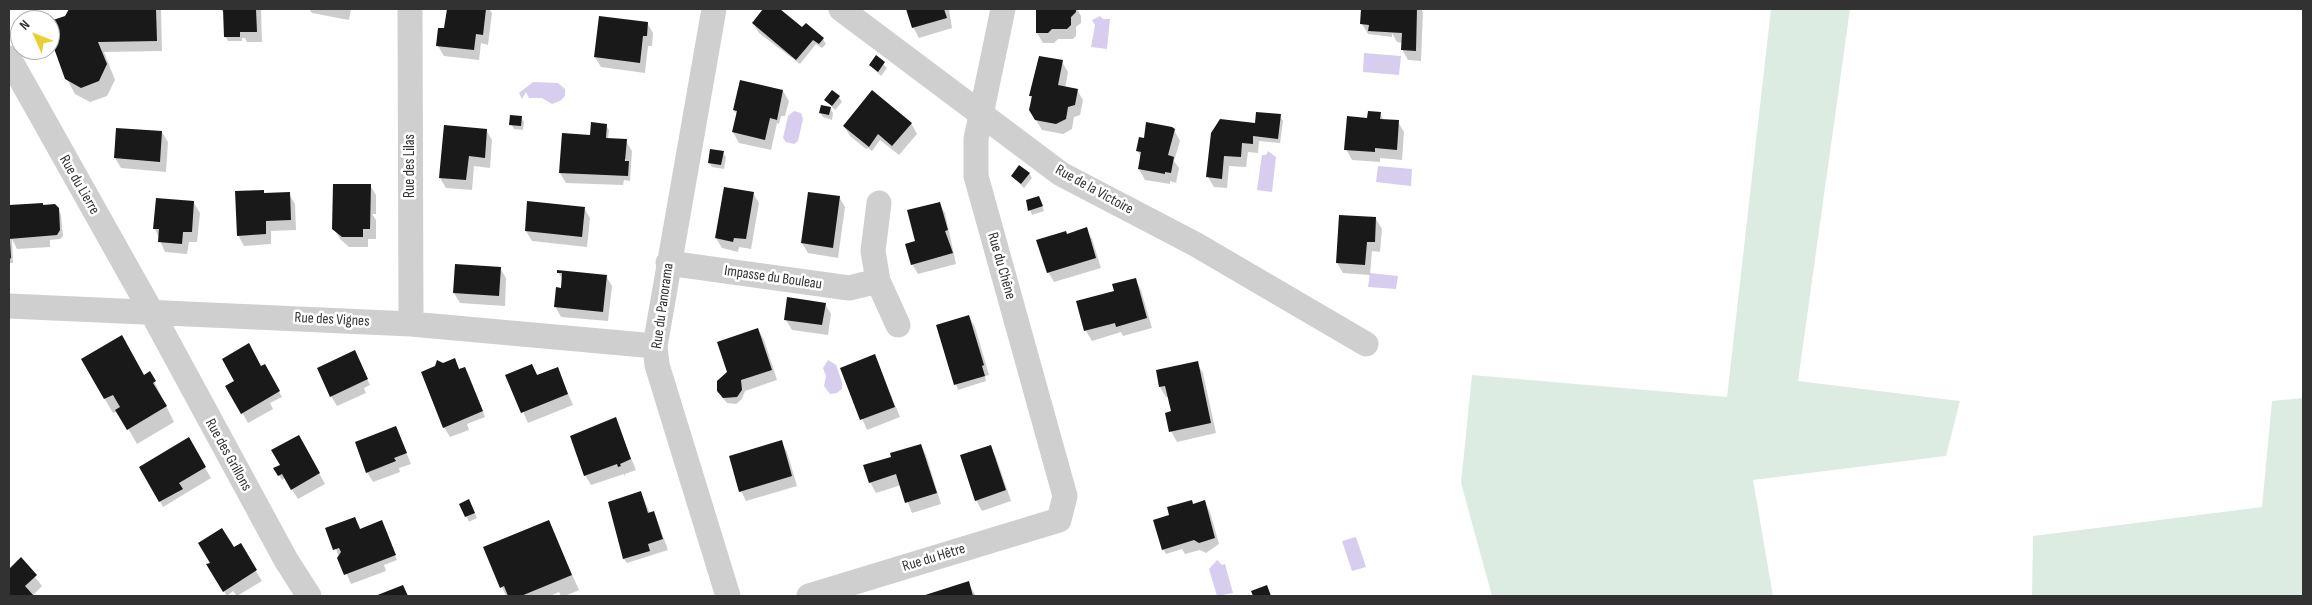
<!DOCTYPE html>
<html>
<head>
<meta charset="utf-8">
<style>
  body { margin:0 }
  #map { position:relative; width:2312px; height:605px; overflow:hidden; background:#fff; font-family:"Sofia Sans Condensed",sans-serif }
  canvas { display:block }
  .frame { position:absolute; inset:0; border:10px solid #323232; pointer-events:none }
  .north { position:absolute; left:10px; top:10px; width:50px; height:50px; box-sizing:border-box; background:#fff; border:1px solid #adadad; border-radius:50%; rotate:314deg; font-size:14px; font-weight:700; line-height:20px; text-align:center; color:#323232 }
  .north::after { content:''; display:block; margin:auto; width:18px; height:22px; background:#ebcf32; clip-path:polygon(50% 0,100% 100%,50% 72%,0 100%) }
</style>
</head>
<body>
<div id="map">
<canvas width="2312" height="605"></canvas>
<div class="frame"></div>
<div class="north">N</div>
</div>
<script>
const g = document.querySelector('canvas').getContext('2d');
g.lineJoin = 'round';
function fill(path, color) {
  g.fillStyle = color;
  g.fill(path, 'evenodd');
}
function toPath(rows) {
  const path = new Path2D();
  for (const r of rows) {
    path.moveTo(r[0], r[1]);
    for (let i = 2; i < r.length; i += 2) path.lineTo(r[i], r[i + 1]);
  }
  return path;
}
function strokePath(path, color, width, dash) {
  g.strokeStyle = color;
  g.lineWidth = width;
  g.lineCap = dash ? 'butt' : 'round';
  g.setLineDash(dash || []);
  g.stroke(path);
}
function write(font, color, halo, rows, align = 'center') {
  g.font = font + ' "Sofia Sans Condensed",sans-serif';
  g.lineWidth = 5;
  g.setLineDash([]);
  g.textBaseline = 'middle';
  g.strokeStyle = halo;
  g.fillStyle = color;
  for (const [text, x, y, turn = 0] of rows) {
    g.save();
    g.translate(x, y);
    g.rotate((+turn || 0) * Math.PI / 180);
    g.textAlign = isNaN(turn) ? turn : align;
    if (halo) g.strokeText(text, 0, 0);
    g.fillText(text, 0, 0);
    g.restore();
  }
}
fill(toPath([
  [1771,9,1850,9,1798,381,1960,401,1946,456,1753,480,1773,596,1492,596,1461,483,1472,375,1727,397],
  [2303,398,2303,596,2032,596,2033,536,2262,507,2272,401]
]), '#ddece3');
fill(toPath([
  [1100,16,1103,19,1110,19,1107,49,1091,47,1095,25,1092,20],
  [1364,53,1401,56,1399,75,1363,72],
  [533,82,558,83,565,89,565,96,560,101,552,104,542,98,529,98,526,92,522,99,519,93],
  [794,111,801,113,803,119,798,141,794,144,786,142,783,138,788,116],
  [1268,151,1276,157,1272,192,1257,190,1262,155,1266,155],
  [1378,166,1412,169,1411,186,1376,182],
  [1370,273,1398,276,1396,289,1368,287],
  [828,360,836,365,842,382,842,389,837,393,830,394,824,386,826,376,823,368],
  [1356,537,1366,567,1352,571,1342,541],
  [1217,560,1222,565,1225,564,1233,593,1217,596,1209,569]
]), '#d7cdee');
fill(toPath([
  [70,9,161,9,162,51,104,52,115,80,107,96,90,102,75,94,67,79,50,34,50,22,66,17],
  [220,9,261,9,262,42,247,42,245,38,242,38,242,41,228,41,225,36,225,14],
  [309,9,351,9,349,20,312,13],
  [448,9,489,9,492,13,488,45,481,43,479,60,444,56,438,46,446,30],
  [765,9,778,9,802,29,823,39,826,44,822,48,816,44,800,64,759,33,753,23],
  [908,9,949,9,952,28,919,38,913,27],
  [1038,9,1077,9,1081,16,1081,23,1076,27,1076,36,1073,39,1058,39,1054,43,1043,43,1037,33],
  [1363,9,1421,9,1423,12,1421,61,1408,60,1402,49,1403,43,1397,42,1392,33,1392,37,1368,34,1362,24],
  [647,23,653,33,652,46,648,46,645,73,601,67,595,57],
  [876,57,887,68,881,76,870,65],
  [1062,62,1068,72,1065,88,1077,90,1083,100,1080,115,1074,117,1072,129,1063,134,1042,130,1030,110,1032,100,1030,96],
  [783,91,789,101,785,116,781,116,779,124,777,123,771,150,739,143,733,132,737,115,734,110],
  [839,97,842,102,835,110,826,100],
  [830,108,833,113,832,120,823,117,820,112],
  [1380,113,1384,121,1398,122,1404,132,1402,160,1380,158,1380,162,1352,160,1346,149,1368,119],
  [1280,116,1283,121,1280,143,1259,141,1258,153,1248,152,1246,167,1229,166,1227,188,1214,187,1208,177,1221,121,1254,124],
  [521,117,524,122,523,130,514,129,511,124],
  [911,123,917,134,899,155,880,140,872,151,868,148,866,149,850,136,844,126],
  [606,125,609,130,608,139,626,141,632,151,630,181,624,180,623,185,566,183,560,173],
  [613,158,626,159,626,162],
  [486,130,492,140,490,168,474,166,472,190,446,188,440,178],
  [1174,130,1180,141,1174,161,1179,168,1176,183,1170,181,1170,184,1145,180,1139,169,1141,157,1137,150,1145,139],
  [162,132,168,142,166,172,121,168,115,158],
  [723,153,726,157,724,169,712,167,709,163],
  [1029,173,1032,178,1024,188,1012,176],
  [370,185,376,195,376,214,372,214,376,220,376,239,368,239,368,247,349,247,340,239,334,228],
  [753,193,759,203,751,249,739,247,738,252,722,248,716,238],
  [289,194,295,204,296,230,271,231,271,244,244,246,238,235],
  [839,197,845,207,838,258,808,253,802,243],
  [529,202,584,208,590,218,587,247,532,241,526,231],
  [1041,202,1044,211,1032,215,1030,210],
  [194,203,200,213,197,242,189,242,187,254,165,252,155,229],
  [939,203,945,213,956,264,918,274,912,264,916,242],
  [42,204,58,209,61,215,63,236,60,239,50,240,50,247,17,249,12,239,13,263,9,263,9,206],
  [1340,216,1376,219,1382,229,1380,252,1372,251,1370,275,1343,273,1337,263],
  [1086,229,1092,239,1101,268,1054,282,1048,272],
  [500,268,506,278,505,306,460,303,454,293],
  [558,272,606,276,612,286,608,321,561,317,555,306,562,289,563,280],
  [1135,279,1141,290,1152,328,1123,336,1121,332,1092,341,1086,331,1116,292],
  [825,304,831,314,828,335,792,330,786,320],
  [969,316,975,327,989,375,985,376,986,381,958,390,953,376],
  [758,329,764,340,777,380,745,391,742,399,736,404,727,403,721,396,728,373],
  [355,352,370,385,364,388,366,393,337,406,331,396],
  [875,356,900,417,867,430,841,369],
  [82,360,144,377,150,373,174,422,137,444,118,411,113,413],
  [454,360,460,370,465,368,468,373,485,417,467,424,469,430,450,437,444,427,442,364],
  [1197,363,1203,373,1216,433,1177,442,1171,431,1172,412,1169,397,1166,397,1160,387],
  [532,365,538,376,557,368,573,405,528,423,507,375],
  [264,366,282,397,270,403,273,409,248,423,227,386],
  [615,419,636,470,625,474,625,477,624,474,591,485,585,475,589,436,587,429],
  [396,428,411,464,399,468,400,472,373,482,367,472],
  [299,436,325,484,298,499,285,478,282,480,275,469,281,466],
  [188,439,211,478,163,507,141,467],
  [781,442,787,452,797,486,746,501,741,491],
  [921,445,926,455,941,504,912,513,901,485,876,493,870,482,892,457],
  [990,446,996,457,1011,501,982,511,976,500],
  [641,493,650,513,653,512,656,517,668,550,627,563,624,559],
  [1205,502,1210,512,1219,544,1206,553,1200,550,1185,554,1182,549,1166,554,1163,549,1193,505],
  [461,504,472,506,477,518,469,522],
  [355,518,361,530,382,522,397,560,384,565,386,571,351,584,327,529],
  [548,521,579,590,565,596,561,596,559,592,550,596,506,596,484,548],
  [240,545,262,581,237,596,233,591,227,596,214,575,234,549],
  [21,559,42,586,32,596,9,596,9,571],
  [968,583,976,596,926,596]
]), '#0003');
fill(toPath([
  [69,9,156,9,157,41,98,42,107,64,99,81,81,88,65,79,50,37,50,21,65,16],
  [223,9,256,9,257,32,240,32,240,37,224,37],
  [447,9,486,9,483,35,476,34,474,50,436,46,438,28,444,28],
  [763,9,780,9,802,27,806,23,824,38,819,44,813,40,796,60,752,23],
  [906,9,944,9,947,18,912,28],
  [1036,9,1076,9,1076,12,1071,17,1071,25,1067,29,1052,29,1048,33,1036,33],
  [1361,9,1417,9,1416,51,1401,50,1402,33,1368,31,1369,25,1360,24],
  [599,16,648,22,647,36,643,36,640,63,594,57],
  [876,55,885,62,878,72,869,65],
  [1039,56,1063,60,1058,85,1078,89,1075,105,1068,107,1066,119,1056,124,1035,120,1029,110,1032,96,1029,96],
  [740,80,783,90,777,120,770,118,765,140,732,132,737,111,733,110],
  [832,90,840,96,832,106,824,100],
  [872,90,912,123,892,146,878,134,869,147,843,126],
  [821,105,831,107,829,115,819,113],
  [1368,111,1381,112,1380,119,1399,120,1397,150,1375,148,1375,152,1344,150,1347,116,1367,118],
  [1256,112,1281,114,1278,139,1253,136,1253,144,1242,143,1241,157,1224,156,1222,179,1206,177,1211,133,1220,119,1255,123],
  [510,115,522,116,521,126,509,125],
  [591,122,607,124,606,138,627,139,625,161,629,161,628,176,559,173,562,133,590,135],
  [1146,122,1172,127,1175,129,1168,155,1174,157,1171,173,1165,172,1165,174,1138,169,1141,152,1136,151,1139,137,1144,138],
  [444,125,487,129,485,158,469,156,466,180,439,178],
  [116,128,162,131,160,162,114,158],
  [710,149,724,151,721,165,708,163],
  [1019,165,1030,173,1021,184,1011,176],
  [333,184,371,184,370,229,363,229,363,237,342,237,332,229],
  [724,187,754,192,746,239,734,238,733,242,715,238],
  [264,190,264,193,290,192,291,220,266,221,266,234,237,236,235,191],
  [808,192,840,196,833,248,801,243],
  [1039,196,1043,206,1028,211,1026,200],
  [156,198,194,201,192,232,183,232,182,244,158,242,159,229,153,229],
  [527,201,585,207,582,237,525,231],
  [940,202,948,230,945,231,953,253,911,265,905,244,915,241,907,210],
  [43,203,43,205,55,204,59,208,60,230,57,235,9,239,9,205],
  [1339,215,1376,217,1375,242,1367,242,1365,265,1336,263],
  [1087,227,1096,258,1047,273,1036,240,1066,231,1067,234],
  [9,241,10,241,11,258,9,259],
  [455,264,501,267,499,296,453,293],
  [557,270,607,275,603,312,554,307,556,287,561,288,562,273,557,273],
  [1136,278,1147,318,1116,327,1115,323,1084,331,1076,301,1114,291,1112,284],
  [787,297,826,303,822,325,784,320],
  [969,315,984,365,982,366,985,376,954,385,936,325],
  [758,328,772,370,741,380,742,390,737,397,723,398,717,391,717,381,727,372,717,342],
  [122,335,144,375,150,371,156,381,153,383,167,406,127,430,115,410,120,407,113,395,104,399,81,359],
  [249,343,261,366,265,364,280,391,241,414,225,386,234,381,222,359],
  [355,350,368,379,330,397,317,368],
  [875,354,895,407,860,420,840,368],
  [455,358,459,369,465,367,483,411,443,428,421,372,435,366,437,360,443,363],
  [1198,361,1211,423,1169,432,1165,413,1171,411,1165,386,1159,387,1156,370],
  [532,364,537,375,558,367,568,394,521,413,505,375],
  [616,417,631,459,620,464,621,466,618,467,617,464,584,476,570,436],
  [396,426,407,453,394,458,396,461,366,473,355,442],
  [299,435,320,473,291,490,282,474,278,476,273,468,280,465,271,450],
  [189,437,206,467,179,483,183,489,159,502,139,467],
  [782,440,792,476,739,492,729,456],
  [921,444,937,493,905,503,896,474,869,483,863,465,891,457,890,453],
  [991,445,1006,490,975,501,960,455],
  [641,491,648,513,654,511,663,539,648,544,650,551,623,559,608,502],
  [469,499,475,513,465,517,459,504],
  [1192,500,1193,504,1205,500,1215,538,1199,543,1194,540,1162,550,1153,520,1169,515,1167,507],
  [355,517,360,529,382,520,396,555,344,575,337,558,341,552,339,548,333,550,325,528],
  [549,520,572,575,521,596,508,596,504,586,500,588,483,547],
  [222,528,234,547,241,543,257,570,223,592,206,564,210,563,198,543],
  [21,557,37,575,25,586,34,596,9,596,9,569],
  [969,581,973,596,922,596],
  [403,585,408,596,375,596],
  [1267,585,1271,596,1253,596,1251,591]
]), '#191919');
strokePath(toPath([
  [410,9,411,324],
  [714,9,655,346,657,365,728,596],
  [841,9,1061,174,1195,244,1366,344],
  [9,58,151,311,286,560,309,596],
  [879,203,873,251,878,281,898,325],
  [668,263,849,288,878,281],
  [9,306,411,324,655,346],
  [809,596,1059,520,1065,496,976,176,976,139,1003,9]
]), '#cfcfcf', 25);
write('15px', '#323232', '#fff', [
  ["Rue des Lilas",410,166,-90],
  ["Rue du Lierre",79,185,60],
  ["Rue de la Victoire",1094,190,29],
  ["Rue du Chêne",1001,266,74],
  ["Impasse du Bouleau",773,278,8],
  ["Rue du Panorama",663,306,-82],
  ["Rue des Vignes",332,320,3],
  ["Rue des Grillons",228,455,61],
  ["Rue du Hêtre",934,558,-17]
]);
</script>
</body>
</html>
